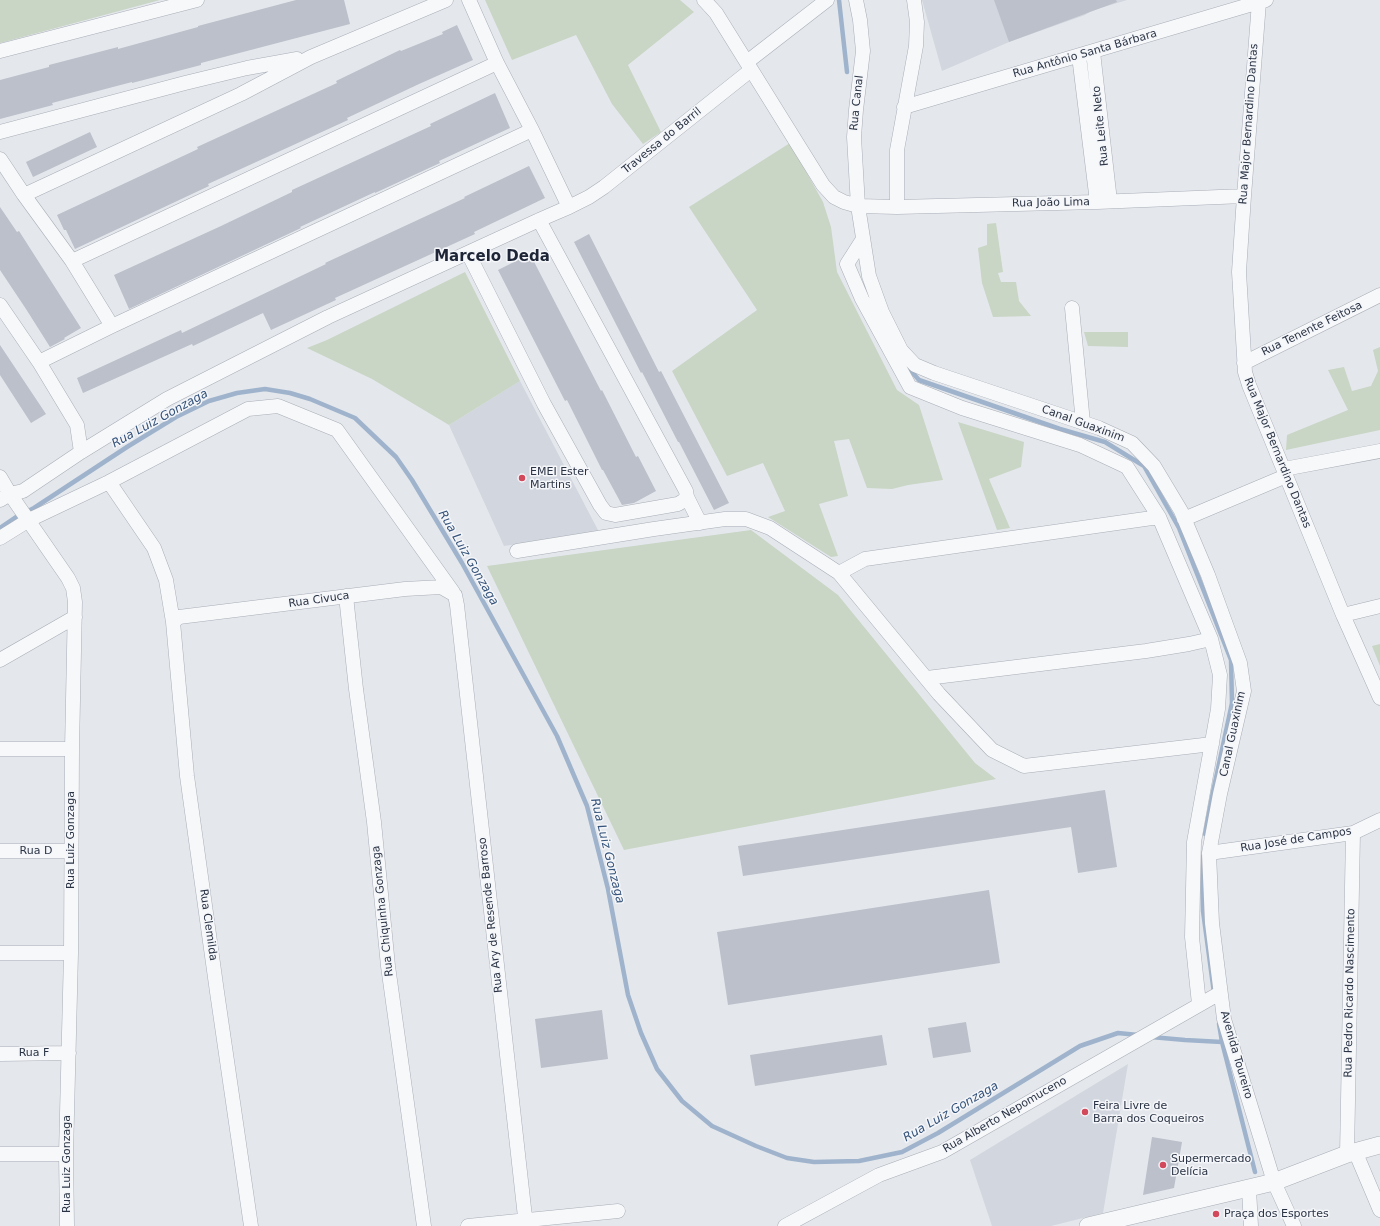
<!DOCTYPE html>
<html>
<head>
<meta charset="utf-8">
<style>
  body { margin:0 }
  canvas { display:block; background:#e4e7ec }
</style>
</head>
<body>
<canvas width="1380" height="1226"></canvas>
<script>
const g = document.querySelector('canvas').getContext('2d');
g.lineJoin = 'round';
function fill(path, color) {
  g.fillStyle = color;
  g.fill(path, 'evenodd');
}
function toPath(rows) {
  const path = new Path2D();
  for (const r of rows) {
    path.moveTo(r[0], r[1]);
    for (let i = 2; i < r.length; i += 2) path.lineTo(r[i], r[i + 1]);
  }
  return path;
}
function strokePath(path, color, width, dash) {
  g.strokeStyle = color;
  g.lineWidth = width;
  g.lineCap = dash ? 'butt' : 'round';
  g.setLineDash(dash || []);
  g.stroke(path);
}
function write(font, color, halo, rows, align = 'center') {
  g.font = font + ' "DejaVu Sans",sans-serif';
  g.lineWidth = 3;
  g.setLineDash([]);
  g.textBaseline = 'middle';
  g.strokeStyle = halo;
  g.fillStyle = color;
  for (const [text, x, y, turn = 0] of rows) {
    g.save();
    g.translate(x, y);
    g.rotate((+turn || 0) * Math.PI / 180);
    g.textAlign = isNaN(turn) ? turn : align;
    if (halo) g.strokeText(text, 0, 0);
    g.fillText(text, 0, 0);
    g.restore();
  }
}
fill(toPath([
  [922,0,1127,0,1091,11,1085,15,1009,42,942,71],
  [520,381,599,532,504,546,449,425],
  [1128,1064,1103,1213,1051,1226,992,1226,970,1160]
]), '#d2d6de');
fill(toPath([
  [0,0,160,0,0,43],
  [485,0,680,0,694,12,628,65,661,132,643,144,612,104,576,35,512,60],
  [790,143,823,202,831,227,837,272,897,390,919,405,943,480,908,485,892,489,867,488,849,439,834,441,848,496,819,504,838,556,831,557,768,517,785,511,763,463,727,476,672,371,757,310,689,207],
  [996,223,1003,272,998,273,1001,282,1016,282,1019,301,1031,316,993,317,982,283,978,248,987,245,987,224],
  [465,272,520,381,449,425,372,379,307,348,327,340],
  [1084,332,1128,332,1128,347,1088,346],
  [1380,347,1380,430,1286,450,1287,435,1348,410,1328,370,1344,367,1352,391,1371,386,1378,371,1373,350],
  [958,422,1024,442,1021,467,989,479,1010,528,997,530],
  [751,530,838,595,975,763,996,779,624,850,487,566],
  [1380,644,1380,666,1372,646]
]), '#c9d6c5');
strokePath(toPath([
  [839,0,847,72],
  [904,363,919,380,1060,429,1105,442,1144,466,1179,528,1231,660,1232,703,1213,792,1205,834],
  [0,528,16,517,34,508,127,447,176,417,209,401,237,393,265,389,290,393,310,399,355,418,396,457,412,480,462,563,557,736,587,806,608,889,628,995,641,1033,657,1069,682,1101,712,1126,756,1146,787,1158,814,1162,859,1161,902,1152,938,1133,1080,1046,1118,1033,1138,1035],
  [1202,857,1203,911,1214,993],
  [1219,1024,1222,1042,1255,1172],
  [1151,1037,1185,1040,1222,1042]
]), '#9fb4cc', 4.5);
fill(toPath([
  [296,0,344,0,350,24,201,63,201,65,132,83,132,82,52,103,53,105,0,119,0,80,49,67,49,65,118,47,118,49,198,27,198,26],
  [994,0,1116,0,1117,2,1009,42],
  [457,25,473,60,419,84,347,118,348,120,208,184,209,186,75,249,66,230,64,230,57,215,198,149,197,147,337,83,336,81,400,50,401,51,443,34,442,32],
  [495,93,510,128,439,161,440,163,375,193,375,192,300,227,301,228,129,309,114,275,221,226,292,192,292,190,431,126,430,124],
  [90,132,97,147,33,177,26,162],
  [529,166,545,198,474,232,475,234,335,298,336,300,271,330,263,313,193,346,192,344,83,393,77,378,181,330,182,333,326,264,325,263,465,198,464,197],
  [0,207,17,232,19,231,81,328,64,338,65,339,50,347,26,309,0,270],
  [589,234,659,372,661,371,729,503,714,510,679,442,678,442,642,372,641,373,574,242],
  [530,254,601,391,602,390,636,457,638,456,656,491,634,503,622,505,603,470,602,470,567,400,565,401,498,270],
  [0,345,46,414,31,423,0,375],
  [1105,790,1117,867,1078,873,1071,827,743,876,738,846],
  [989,890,1000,963,728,1005,717,932],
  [602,1010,608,1059,541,1068,535,1019],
  [966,1022,971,1052,933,1058,928,1028],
  [882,1035,887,1065,755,1086,750,1055],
  [1152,1137,1182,1142,1174,1188,1143,1195]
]), '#bbc0ca');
const minor = toPath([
  [469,0,497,63,532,130,569,207],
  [704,0,716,13,823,185,834,197,844,202,858,206,897,207,1097,202,1244,196],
  [856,0,860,20,863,51,856,110,854,137,858,206,869,276,882,312,901,350,915,365,934,373,1099,428,1132,443,1154,466,1181,511,1208,575,1240,663,1244,691,1220,794,1209,853,1212,923,1224,1019,1274,1182,1294,1226],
  [1259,2,1244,196,1239,272,1245,372,1249,385,1343,615,1380,698],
  [0,51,197,0],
  [1093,52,1110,201],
  [1079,56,1097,202],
  [747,62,827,0],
  [904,107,1266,0],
  [0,132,185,83,247,68,297,59],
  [0,159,24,195,72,261,112,326],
  [24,195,241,94,311,57,446,0],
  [897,207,897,150,916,46,917,22,914,0],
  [863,239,847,264,862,299,910,387,962,408,1080,445,1127,467,1159,517,1211,639,1220,675,1218,709,1194,842,1192,937,1199,1004],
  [468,253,544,404,600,505,606,513,615,515,678,504,683,501,687,497,686,491,539,220],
  [72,261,497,63],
  [0,305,39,362,77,425,81,452],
  [1072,308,1083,423],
  [39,362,112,326,532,130],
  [1244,363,1380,295],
  [1284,469,1380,451],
  [0,477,10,494,68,578,73,588,75,602,72,749,71,953,66,1154,67,1226],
  [109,482,154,548,166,580,173,622,187,776,217,992,251,1226],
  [687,497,700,523],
  [0,500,10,494,23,491,81,452,167,399,328,317,539,220,569,207,589,197,604,187,751,70],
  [1184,519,1286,476],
  [0,538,29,520,109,482,248,409,278,406,337,430,453,592],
  [517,551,654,529,725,519,746,519,770,528,839,573,939,694,992,750,1024,766,1212,744],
  [839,573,865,559,1159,517],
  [346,596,356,689,374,822,388,966,424,1226],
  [1343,615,1380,606],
  [173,622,179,617,405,589,441,587,455,595,457,605,526,1226],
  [0,660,75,617],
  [927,678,1146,651,1189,644,1211,639],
  [0,749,72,749],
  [0,851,71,851],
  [1209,853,1353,833,1380,820],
  [0,953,71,953],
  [0,1054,69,1053],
  [1355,1151,1380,1210],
  [0,1154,66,1154],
  [1347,1154,1353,833],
  [1249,1189,1251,1226],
  [468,1226,618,1211],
  [785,1226,879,1175,942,1152,1220,993]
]);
const tertiary = toPath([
  [1088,1226,1274,1182,1347,1154,1380,1145]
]);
strokePath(minor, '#a9aeb7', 15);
strokePath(tertiary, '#a9aeb7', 18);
strokePath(minor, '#f7f8fa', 14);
strokePath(tertiary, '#f7f8fa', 17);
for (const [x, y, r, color] of [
  [522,478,4,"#d1495b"],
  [1085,1112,4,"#d1495b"],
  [1163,1165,4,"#d1495b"],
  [1216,1214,4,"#d1495b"]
]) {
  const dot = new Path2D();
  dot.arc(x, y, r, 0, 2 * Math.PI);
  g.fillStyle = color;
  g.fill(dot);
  strokePath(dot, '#f4f6f9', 1.5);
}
write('11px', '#2b3445', '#f4f6f9', [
  ["Rua Antônio Santa Bárbara",1085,54,-16],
  ["Rua Canal",857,103,-84],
  ["Rua Major Bernardino Dantas",1249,124,-86],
  ["Rua Leite Neto",1101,126,-96],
  ["Travessa do Barril",662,141,-39],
  ["Rua João Lima",1051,203,-1],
  ["Rua Tenente Feitosa",1312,329,-26],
  ["Canal Guaxinim",1083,424,20],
  ["Rua Major Bernardino Dantas",1277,453,68],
  ["Rua Civuca",319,600,-8],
  ["Canal Guaxinim",1233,734,-78],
  ["Rua Luiz Gonzaga",71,840,-90],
  ["Rua José de Campos",1296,840,-9],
  ["Rua D",36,851],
  ["Rua Chiquinha Gonzaga",383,911,-96],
  ["Rua Ary de Resende Barroso",491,915,-96],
  ["Rua Clemilda",208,925,82],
  ["Rua Pedro Ricardo Nascimento",1350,993,-89],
  ["Rua F",34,1053],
  ["Avenida Toureiro",1236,1055,74],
  ["Rua Alberto Nepomuceno",1005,1115,-30],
  ["Rua Luiz Gonzaga",67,1164,-90]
]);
write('11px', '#2b3445', '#f4f6f9', [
  ["EMEI Ester",530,472],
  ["Martins",530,485],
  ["Feira Livre de",1093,1106],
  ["Barra dos Coqueiros",1093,1119],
  ["Supermercado",1171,1159],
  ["Delícia",1171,1172],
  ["Praça dos Esportes",1224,1214]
], 'left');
write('italic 12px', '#34527a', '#f4f6f9', [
  ["Rua Luiz Gonzaga",160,419,-29],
  ["Rua Luiz Gonzaga",468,558,60],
  ["Rua Luiz Gonzaga",607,851,76],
  ["Rua Luiz Gonzaga",951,1112,-30]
]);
write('bold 15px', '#1d2536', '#f4f6f9', [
  ["Marcelo Deda",492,257]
]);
</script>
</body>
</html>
